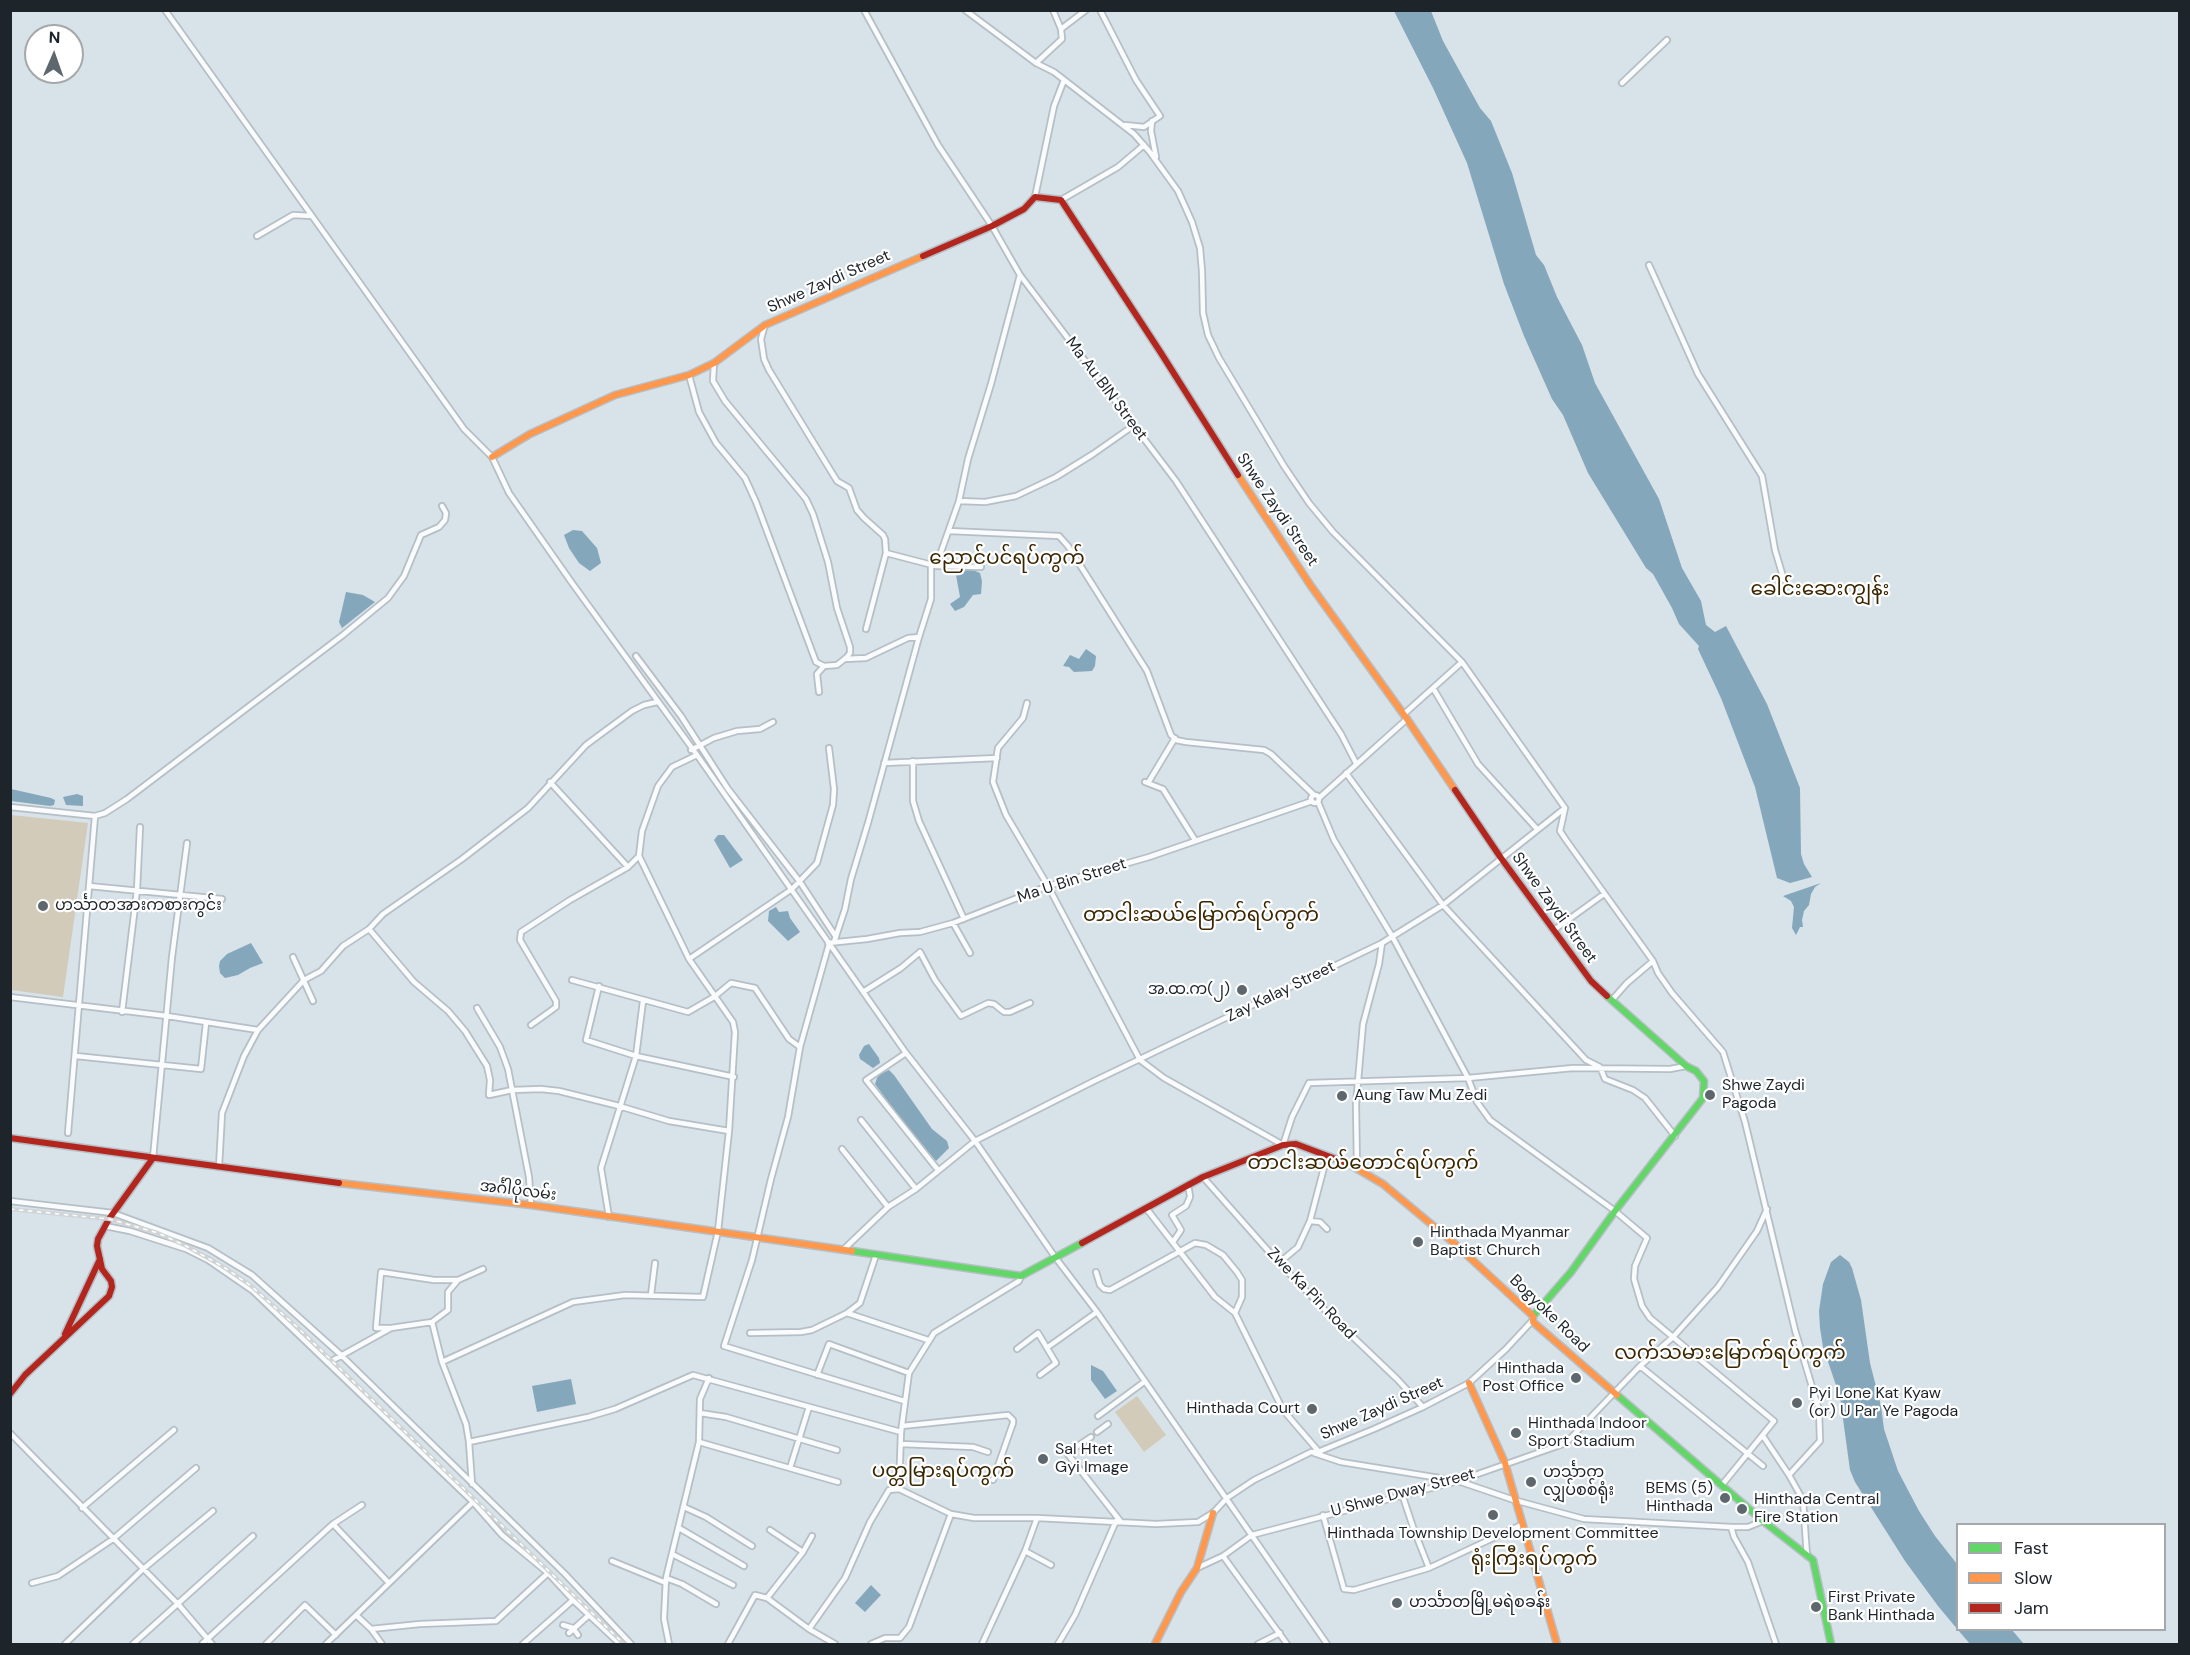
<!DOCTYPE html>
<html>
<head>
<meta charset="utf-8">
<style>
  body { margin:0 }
  #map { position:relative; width:2190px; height:1655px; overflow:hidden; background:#d7e2e9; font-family:"DM Sans",sans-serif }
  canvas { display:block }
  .frame { position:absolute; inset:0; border:12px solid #1d252a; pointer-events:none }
  .legend { position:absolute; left:1956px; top:1523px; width:210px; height:108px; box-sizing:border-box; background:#fff; border:2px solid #a5a8aa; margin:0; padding:8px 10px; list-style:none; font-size:18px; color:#1d252a }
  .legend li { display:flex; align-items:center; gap:12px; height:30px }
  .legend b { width:30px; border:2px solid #a5a8aa }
  .north { position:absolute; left:24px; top:24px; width:60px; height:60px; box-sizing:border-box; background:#fff; border:2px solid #a5a8aa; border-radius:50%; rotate:2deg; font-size:16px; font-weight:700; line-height:24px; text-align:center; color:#1d252a }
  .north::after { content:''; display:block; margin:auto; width:21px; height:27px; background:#5e676d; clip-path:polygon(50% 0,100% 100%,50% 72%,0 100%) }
</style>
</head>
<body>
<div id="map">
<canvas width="2190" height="1655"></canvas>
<div class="frame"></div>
<ul class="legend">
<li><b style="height:8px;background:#63d668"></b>Fast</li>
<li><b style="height:8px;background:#ff974d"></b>Slow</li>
<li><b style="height:8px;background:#b3261e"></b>Jam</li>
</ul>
<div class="north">N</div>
</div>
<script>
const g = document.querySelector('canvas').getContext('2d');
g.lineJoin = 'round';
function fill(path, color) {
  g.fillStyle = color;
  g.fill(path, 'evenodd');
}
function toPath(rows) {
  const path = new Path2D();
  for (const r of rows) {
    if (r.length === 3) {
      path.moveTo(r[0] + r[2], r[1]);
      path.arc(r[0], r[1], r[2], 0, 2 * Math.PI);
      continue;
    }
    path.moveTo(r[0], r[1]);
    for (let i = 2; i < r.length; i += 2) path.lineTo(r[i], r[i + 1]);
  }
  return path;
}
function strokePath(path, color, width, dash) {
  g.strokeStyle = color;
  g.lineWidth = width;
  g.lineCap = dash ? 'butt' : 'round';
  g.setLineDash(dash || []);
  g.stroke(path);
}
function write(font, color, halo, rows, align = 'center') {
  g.font = font + ' "DM Sans","Noto Sans Myanmar",sans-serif';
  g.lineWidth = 4.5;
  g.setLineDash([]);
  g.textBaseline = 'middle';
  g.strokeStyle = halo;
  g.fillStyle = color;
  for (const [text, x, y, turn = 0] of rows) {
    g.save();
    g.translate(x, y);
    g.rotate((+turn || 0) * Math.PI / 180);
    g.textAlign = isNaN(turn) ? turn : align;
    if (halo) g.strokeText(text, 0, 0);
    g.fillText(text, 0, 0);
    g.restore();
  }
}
fill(toPath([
  [11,815,88,823,63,997,11,990],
  [1137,1396,1166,1435,1144,1452,1115,1412]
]), '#d3cbba');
fill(toPath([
  [1394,11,1431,11,1443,41,1480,108,1491,121,1512,173,1536,255,1544,265,1557,297,1582,345,1595,383,1659,499,1682,568,1701,601,1706,625,1715,632,1726,626,1767,704,1800,788,1801,854,1804,864,1812,877,1790,883,1777,878,1755,787,1721,698,1698,649,1699,646,1679,624,1672,608,1653,574,1646,568,1588,473,1563,415,1552,399,1524,336,1504,284,1467,163,1433,88],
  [573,530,582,531,597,548,601,563,590,571,579,563,569,548,564,535],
  [968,568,980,573,982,581,981,594,973,595,964,607,955,611,950,604,960,597,956,575,961,569],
  [346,592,363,595,375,602,342,628,339,622],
  [1086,649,1096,656,1095,666,1092,671,1074,672,1069,667,1063,666,1070,655,1079,659],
  [11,789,51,798,55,800,54,805,50,806,11,801],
  [77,794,83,796,83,806,66,805,63,797],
  [718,835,724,835,743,860,730,868,714,840],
  [1821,883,1815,887,1811,894,1809,905,1804,911,1802,920,1803,927,1800,927,1796,935,1792,928,1794,907,1791,901,1783,896],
  [776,907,779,912,788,911,790,918,800,932,788,941,768,921,769,911],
  [251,943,263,963,250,968,238,975,225,978,220,973,219,966,220,961,227,954],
  [869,1044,879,1058,880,1063,873,1068,860,1059,859,1055,864,1046],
  [889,1070,894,1075,932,1129,947,1141,949,1148,936,1161,902,1121,875,1084,877,1078,880,1074],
  [1840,1255,1849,1262,1852,1268,1861,1300,1870,1363,1881,1406,1884,1429,1898,1471,1919,1511,1935,1536,1957,1564,1958,1630,2012,1630,2024,1644,1970,1644,1953,1624,1938,1606,1905,1561,1855,1482,1850,1470,1840,1397,1823,1347,1820,1328,1819,1311,1823,1284,1831,1262],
  [1091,1365,1103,1371,1117,1391,1105,1399,1091,1380],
  [571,1379,576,1404,537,1412,532,1386],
  [871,1585,881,1595,865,1612,855,1603]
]), '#85a7bc');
const street = toPath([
  [165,10,464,429,492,457,509,493,572,583,697,755,906,1053,975,1141,1055,1257,1097,1312,1327,1644],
  [864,10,938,145,992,226,1020,275,1176,481,1341,734,1356,763],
  [965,10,1036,63,1054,72,1134,134,1149,151,1178,191,1192,222,1200,248,1202,271,1203,313,1208,335,1219,358,1284,466,1309,503,1333,532,1462,662,1565,808,1560,831,1566,840,1653,961,1658,973,1672,993,1723,1052,1745,1122,1795,1330,1819,1410,1820,1441,1789,1475],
  [1100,10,1136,80,1160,116,1144,127,1125,125],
  [1061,29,1086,10],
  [1036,63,1062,39,1061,29,1053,10],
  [1622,83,1667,40],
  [1152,121,1151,131,1156,157],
  [1035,197,1054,106,1064,80],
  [1061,200,1118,167,1144,145],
  [257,236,293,215,312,216],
  [1649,265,1698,374,1762,476,1775,550,1784,580],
  [765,325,761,339,764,359,769,370,837,481,849,488,857,510,864,518,883,535,885,539,886,553,866,629],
  [689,375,699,412,716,443,745,478,756,502,816,662,824,666,837,665,847,657,850,653,850,647,837,608,828,562,813,514,806,499,725,401,713,381,714,363],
  [959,501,985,502,1016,496,1056,477,1093,454,1133,426],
  [949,531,1059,536,1068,546,1147,671,1171,735,1176,740,1186,742,1264,750,1271,754,1314,795],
  [886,553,936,566,981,567],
  [936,566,959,501,968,459,991,384,1020,275],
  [919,637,931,599,931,565],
  [636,656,681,716,728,789,800,882,836,937],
  [1433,688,1478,764,1537,829],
  [819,692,817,674,824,666],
  [1027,703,1023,718,998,748,993,782,1006,815,1048,886,1140,1060,1164,1078,1283,1145,1292,1117,1309,1083,1468,1078,1573,1068,1670,1069,1686,1066],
  [1404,714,1462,662],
  [691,750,714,738,737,731,760,729,773,722],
  [913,761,913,801,919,821,964,919],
  [884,763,997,758],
  [1346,773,1443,905,1586,1060,1600,1067,1605,1079,1633,1090,1645,1098,1675,1136],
  [550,782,628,867],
  [1145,782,1163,789,1195,840],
  [1148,783,1175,738],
  [1315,799,4],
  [1319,798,1407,719],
  [1318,802,1334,840,1392,936,1468,1078,1477,1102,1490,1120,1615,1211,1647,1238,1635,1266,1634,1279,1642,1306,1650,1318,1774,1421,1722,1485],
  [10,807,95,816,105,813,127,799,343,635,388,598,404,576,421,535,439,527,445,520,446,513,442,506],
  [89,886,222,899],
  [953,923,970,953],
  [369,929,414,982,448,1011,465,1031,487,1066,490,1080,489,1095,512,1090,541,1089,559,1091,619,1106,669,1121,729,1131],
  [1554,930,1604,894],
  [834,942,845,909,851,879,868,823,919,637,908,638,866,658,845,659],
  [828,943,867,939,900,933,920,932,953,923,1048,886,1149,857,1312,801],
  [829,944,800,1047,788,1117,771,1179,752,1260,724,1346,904,1401],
  [293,957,313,1001],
  [689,959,792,889,817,863,833,805,834,789,829,748],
  [572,980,688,1012,714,997,731,983,755,988,789,1039,800,1047],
  [599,986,586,1040,636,1056,734,1077],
  [863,992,901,968,920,952,935,980,961,1016,988,1003,994,1004,1004,1012,1010,1012,1030,1003],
  [10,997,167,1016,258,1030],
  [1612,1000,1627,983,1653,961],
  [477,1008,500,1047,508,1069,529,1177,531,1205],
  [122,1012,137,890,140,827],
  [531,1025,556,1007,556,1001,520,940,521,932,570,900,628,867,639,856],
  [906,1053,866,1080,938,1170],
  [76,1056,201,1069,206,1023],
  [861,1120,916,1189,975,1141,1092,1082,1382,943,1443,905,1565,808],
  [68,1133,95,816],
  [842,1149,888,1207],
  [153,1158,172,957,187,843],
  [219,1167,222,1113,244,1056,258,1030,304,980,321,971,343,946,369,929,383,914,462,859,528,808,586,745,632,711,644,705,657,702],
  [1357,1168,1356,1104,1363,1024,1379,964,1382,943],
  [1203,1177,1279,1263,1328,1313,1397,1379,1423,1407],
  [10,1201,113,1213,208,1248,252,1275,341,1355,564,1573,631,1644],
  [1146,1208,1215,1297,1235,1313,1283,1410,1320,1453],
  [609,1217,601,1168,636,1056,643,1001],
  [1310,1221,1320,1222,1327,1229],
  [105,1226,130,1231,186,1249,208,1260,253,1291,473,1502,502,1535,548,1573,573,1600,620,1644],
  [1173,1242,1181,1230,1172,1215,1186,1206,1190,1197,1189,1190,1186,1186],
  [843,1250,888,1207,916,1189],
  [1279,1263,1298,1247,1310,1221,1327,1156],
  [1096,1272,1100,1285,1104,1289,1110,1290,1195,1243,1206,1245,1223,1255,1237,1272,1242,1280,1242,1297,1235,1313],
  [1021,1276,1019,1281,934,1333,909,1373,901,1432,899,1489,951,1514,974,1518,1037,1518,1156,1524,1198,1522,1213,1513,1227,1498,1254,1480,1311,1452,1318,1452,1374,1429,1423,1407,1469,1383,1506,1349,1532,1321],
  [651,1295,655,1263],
  [847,1313,928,1340],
  [432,1322,442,1362,466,1424,469,1442,472,1484],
  [389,1328,376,1328,381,1272,434,1280,458,1280],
  [750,1333,801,1332,812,1330,847,1313,860,1303,876,1255],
  [1048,1347,1097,1312],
  [1017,1349,1038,1333,1056,1363,1040,1375],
  [442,1362,573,1302,625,1295,703,1297,718,1231,729,1131,735,1032,733,1022,689,959,639,856,642,831,658,786,672,767,697,755],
  [328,1363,391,1328,432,1322,448,1310,448,1292,458,1280,483,1269],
  [1640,1366,1763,1466],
  [817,1375,829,1344,909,1373],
  [700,1413,726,1417,837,1450],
  [1098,1416,1144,1382],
  [902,1426,1008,1415,1013,1420,1013,1423,993,1480],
  [1097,1432,1108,1424],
  [10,1433,178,1604,212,1644],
  [1763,1436,1789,1475,1803,1500,1807,1556],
  [1091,1437,1067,1453,1121,1522],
  [469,1442,588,1417,615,1409,693,1375,901,1432],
  [699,1442,838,1482],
  [901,1444,973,1447,988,1452],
  [1314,1453,1341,1462,1458,1481,1514,1500,1584,1519,1731,1527,1748,1527,1763,1521],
  [790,1468,809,1407],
  [1402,1494,1414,1530,1429,1568,1521,1525],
  [684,1507,706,1517,752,1546],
  [82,1508,174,1430],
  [1323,1515,1344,1589,1354,1590,1429,1568],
  [333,1524,389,1583],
  [1731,1527,1734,1537,1748,1562,1776,1644],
  [679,1528,744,1566],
  [770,1530,803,1552],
  [1025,1551,1051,1565],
  [672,1554,733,1585],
  [1223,1556,1287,1644],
  [612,1561,666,1583],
  [1197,1568,1223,1556,1252,1535,1458,1481,1566,1443,1640,1366,1673,1337,1718,1287,1757,1231,1767,1209],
  [666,1578,682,1584,716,1604],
  [32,1583,58,1576,113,1539,196,1468],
  [767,1598,803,1552,812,1536],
  [356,1615,371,1629,382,1644],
  [563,1625,573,1628,578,1635],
  [371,1629,420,1624,496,1621,548,1573],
  [809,1629,845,1578,870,1522,889,1490,899,1489],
  [569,1633,589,1615],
  [65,1644,142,1570,213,1511],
  [133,1644,253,1536],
  [202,1644,333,1524,362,1505],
  [266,1644,305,1605,336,1635],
  [326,1644,473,1502],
  [523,1644,573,1600],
  [669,1644,664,1619,666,1578,699,1442,700,1399,709,1378],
  [728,1644,755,1595,767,1598,809,1629,835,1644],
  [871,1644,885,1638,900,1638,909,1627,951,1514],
  [982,1644,1025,1551,1037,1518],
  [1058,1644,1075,1615,1116,1521],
  [1258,1644,1280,1633]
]);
const fast = toPath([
  [852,1251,1021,1276,1082,1243],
  [1533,1316,1571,1272,1615,1211,1703,1098,1704,1081,1696,1071,1686,1066,1607,996],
  [1617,1395,1763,1521,1813,1560,1831,1644]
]);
const slow = toPath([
  [492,457,530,434,615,395,689,375,714,363,765,325,923,256],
  [1238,475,1311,586,1407,719,1455,790],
  [1349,1164,1383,1184,1455,1244,1533,1316,1533,1322,1617,1395],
  [339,1183,531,1205,852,1251],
  [1469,1383,1505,1463,1557,1644],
  [1155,1644,1181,1592,1197,1568,1213,1513]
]);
const jam = toPath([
  [923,256,992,226,1024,209,1035,197,1061,200,1161,353,1238,475],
  [1455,790,1501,858,1591,981,1607,996],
  [10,1138,339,1183],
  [1082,1243,1203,1177,1283,1145,1296,1144,1349,1164],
  [65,1334,100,1259],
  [10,1394,25,1375,109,1296,112,1287,111,1281,102,1269,97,1246,98,1239,109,1219,153,1158]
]);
strokePath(street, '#b6bfc5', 8);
strokePath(fast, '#b6bfc5', 9);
strokePath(slow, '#b6bfc5', 9);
strokePath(jam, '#b6bfc5', 9);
strokePath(street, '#f9fbfc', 4.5);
strokePath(fast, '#63d668', 6);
strokePath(slow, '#ff974d', 6);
strokePath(jam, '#b3261e', 6);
const rail = toPath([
  [10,1209,109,1219,158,1233,186,1246,222,1266,250,1285,296,1326,624,1644]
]);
strokePath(rail, '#d0d4d5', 4);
strokePath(rail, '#fff', 1.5, [4.5]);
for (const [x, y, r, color] of [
  [43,906,6,"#5e676d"],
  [1242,990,6,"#5e676d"],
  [1710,1095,6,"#5e676d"],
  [1342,1096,6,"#5e676d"],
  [1418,1242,6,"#5e676d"],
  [1576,1378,6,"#5e676d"],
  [1797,1403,6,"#5e676d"],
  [1312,1409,6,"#5e676d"],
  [1516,1433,6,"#5e676d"],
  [1043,1459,6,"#5e676d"],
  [1531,1482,6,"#5e676d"],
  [1725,1498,6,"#5e676d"],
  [1742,1509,6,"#5e676d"],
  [1493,1515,6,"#5e676d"],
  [1397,1603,6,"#5e676d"],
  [1816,1607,6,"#5e676d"]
]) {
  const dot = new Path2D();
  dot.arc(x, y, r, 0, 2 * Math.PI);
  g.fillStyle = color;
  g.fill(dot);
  strokePath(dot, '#fff', 2);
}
write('16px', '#1d252a', '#fff', [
  ["Shwe Zaydi Street",829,282,-24],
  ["Ma Au BIN Street",1106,389,53],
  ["Shwe Zaydi Street",1277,510,56],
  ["Ma U Bin Street",1072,881,-18],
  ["Shwe Zaydi Street",1554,908,54],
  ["Zay Kalay Street",1281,992,-26],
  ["အင်္ဂါပိုလမ်း",518,1191,7],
  ["Zwe Ka Pin Road",1311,1294,46],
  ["Bogyoke Road",1549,1314,44],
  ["Shwe Zaydi Street",1382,1409,-24],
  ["U Shwe Dway Street",1403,1493,-15]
]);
write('16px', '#1d252a', '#fff', [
  ["ဟင်္သာတအားကစားကွင်း",55,906],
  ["အ.ထ.က(၂)",1230,990,"right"],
  ["Shwe Zaydi",1722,1086],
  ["Pagoda",1722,1104],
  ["Aung Taw Mu Zedi",1354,1096],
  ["Hinthada Myanmar",1430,1233],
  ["Baptist Church",1430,1251],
  ["Hinthada",1564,1369,"right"],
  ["Post Office",1564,1387,"right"],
  ["Pyi Lone Kat Kyaw",1809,1394],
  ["(or) U Par Ye Pagoda",1809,1412],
  ["Hinthada Court",1300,1409,"right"],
  ["Hinthada Indoor",1528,1424],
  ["Sport Stadium",1528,1442],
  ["Sal Htet",1055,1450],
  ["Gyi Image",1055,1468],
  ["ဟင်္သာတ",1543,1473],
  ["လျှပ်စစ်ရုံး",1543,1491],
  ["BEMS (5)",1713,1489,"right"],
  ["Hinthada",1713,1507,"right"],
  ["Hinthada Central",1754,1500],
  ["Fire Station",1754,1518],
  ["Hinthada Township Development Committee",1493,1534,"center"],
  ["First Private",1828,1598],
  ["Bank Hinthada",1828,1616],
  ["ဟင်္သာတမြို့မရဲစခန်း",1409,1603]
], 'left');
write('20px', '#3a2600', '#fff', [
  ["ညောင်ပင်ရပ်ကွက်",1007,559],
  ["ခေါင်းဆေးကျွန်း",1820,590],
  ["တာငါးဆယ်မြောက်ရပ်ကွက်",1201,916],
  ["တာငါးဆယ်တောင်ရပ်ကွက်",1363,1164],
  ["လက်သမားမြောက်ရပ်ကွက်",1730,1354],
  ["ပတ္တမြားရပ်ကွက်",943,1472],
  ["ရုံးကြီးရပ်ကွက်",1534,1560]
]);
</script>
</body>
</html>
